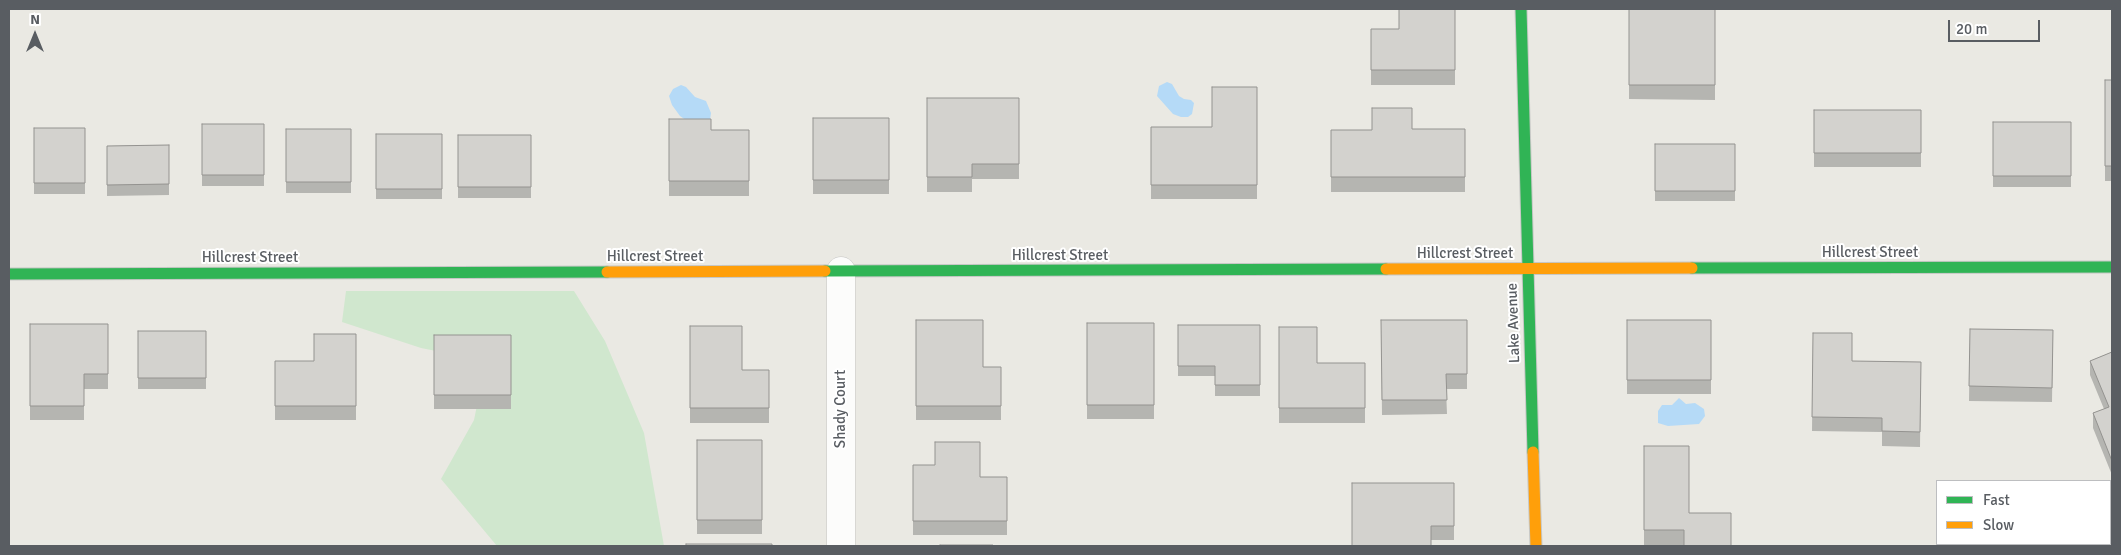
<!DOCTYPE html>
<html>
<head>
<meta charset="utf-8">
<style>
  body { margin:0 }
  #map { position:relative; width:2121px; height:555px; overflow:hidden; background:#eae9e3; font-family:Signika,sans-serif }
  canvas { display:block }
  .frame { position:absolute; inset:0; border:10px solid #595d62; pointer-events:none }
  .legend { position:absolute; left:1936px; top:480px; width:175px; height:65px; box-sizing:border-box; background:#fff; border:1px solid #bdbec0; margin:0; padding:6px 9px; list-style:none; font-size:15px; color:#595d62 }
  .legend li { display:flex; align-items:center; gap:10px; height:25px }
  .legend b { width:25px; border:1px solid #bdbec0 }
  .north { position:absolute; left:10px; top:10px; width:50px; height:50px; -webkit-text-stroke:4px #fff; paint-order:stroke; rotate:0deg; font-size:14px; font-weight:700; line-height:20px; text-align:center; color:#595d62 }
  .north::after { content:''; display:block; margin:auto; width:18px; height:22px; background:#595d62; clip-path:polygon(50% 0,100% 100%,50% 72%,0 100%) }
  .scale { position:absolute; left:1948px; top:20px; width:92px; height:22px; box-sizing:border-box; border:2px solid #595d62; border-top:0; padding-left:6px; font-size:15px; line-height:18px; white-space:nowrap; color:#595d62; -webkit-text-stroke:4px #fff; paint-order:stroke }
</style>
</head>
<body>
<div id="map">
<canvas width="2121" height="555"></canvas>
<div class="frame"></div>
<ul class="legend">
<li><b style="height:6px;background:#30b455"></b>Fast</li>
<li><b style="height:6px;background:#ff9f0a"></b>Slow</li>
</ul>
<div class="north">N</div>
<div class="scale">20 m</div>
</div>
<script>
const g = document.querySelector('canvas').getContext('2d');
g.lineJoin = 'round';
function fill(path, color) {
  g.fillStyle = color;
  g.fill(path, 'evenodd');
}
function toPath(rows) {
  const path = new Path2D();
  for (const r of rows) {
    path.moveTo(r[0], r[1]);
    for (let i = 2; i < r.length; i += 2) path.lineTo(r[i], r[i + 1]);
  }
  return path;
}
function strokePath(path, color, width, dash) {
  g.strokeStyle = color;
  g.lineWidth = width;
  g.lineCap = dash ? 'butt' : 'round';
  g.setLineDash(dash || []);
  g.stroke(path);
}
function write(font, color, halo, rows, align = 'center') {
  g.font = font + ' Signika,sans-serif';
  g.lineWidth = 4;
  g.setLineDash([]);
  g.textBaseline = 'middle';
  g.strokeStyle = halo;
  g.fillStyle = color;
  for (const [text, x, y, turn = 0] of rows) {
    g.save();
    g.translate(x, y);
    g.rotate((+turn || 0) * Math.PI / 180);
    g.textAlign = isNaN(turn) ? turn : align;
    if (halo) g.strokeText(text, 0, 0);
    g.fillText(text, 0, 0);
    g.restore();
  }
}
fill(toPath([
  [346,291,574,291,605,341,644,433,664,546,497,546,441,479,474,420,486,361,421,348,342,322]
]), '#d0e7ce');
fill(toPath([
  [1167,82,1172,84,1179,96,1184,99,1191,100,1194,103,1192,114,1188,117,1181,117,1173,114,1157,96,1159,86],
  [681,85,686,87,695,97,706,101,711,113,710,120,690,123,680,116,672,105,669,96,673,89],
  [1679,398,1686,404,1695,403,1704,409,1705,416,1699,424,1668,426,1658,423,1658,411,1662,405,1672,405]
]), '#b5daf7');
const street = toPath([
  [841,546,841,271]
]);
const fast = toPath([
  [1521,9,1533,452],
  [1692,268,2112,267],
  [825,271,1386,269],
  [9,274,607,272]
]);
const slow = toPath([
  [1386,269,1692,268],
  [607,272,825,271],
  [1533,452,1536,546]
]);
strokePath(street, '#c6c6c4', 29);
strokePath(fast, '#c6c7c5', 13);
strokePath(slow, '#c6c7c5', 13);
strokePath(street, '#fcfcfb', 28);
strokePath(fast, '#30b455', 11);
strokePath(slow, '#ff9f0a', 11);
fill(toPath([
  [1455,9,1455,85,1371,85,1371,29,1399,29],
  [1629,9,1715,9,1715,100,1629,99],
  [2105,80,2112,80,2112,181,2105,181],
  [1257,87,1257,199,1151,199,1151,127,1212,127],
  [927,98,1019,98,1019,179,972,179,972,192,927,192],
  [1814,110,1921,110,1921,167,1814,167],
  [813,118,889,118,889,194,813,194],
  [669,119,711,130,749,130,749,196,669,196],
  [1993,122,2071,122,2071,187,1993,187],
  [202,124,264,124,264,186,202,186],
  [34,128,85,128,85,194,34,194],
  [286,129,351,129,351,193,286,193],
  [1412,129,1465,129,1465,192,1331,192,1331,130,1372,130],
  [376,134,442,134,442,199,376,199],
  [458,135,531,135,531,198,458,198],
  [1655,144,1735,144,1735,201,1655,201],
  [169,145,169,195,107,196,107,146],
  [916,320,983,367,1001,367,1001,420,916,420],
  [1381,320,1467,320,1467,389,1446,389,1447,414,1382,415],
  [1627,320,1711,320,1711,394,1627,394],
  [1087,323,1154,323,1154,419,1087,419],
  [30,324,108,324,108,389,84,389,84,420,30,420],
  [1178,325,1260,325,1260,396,1215,396,1215,376,1178,376],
  [690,326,742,370,769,370,769,423,690,423],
  [1279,327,1317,363,1365,363,1365,423,1279,423],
  [1970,329,2053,330,2052,402,1969,401],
  [138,331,206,331,206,389,138,389],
  [1813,333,1852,361,1921,362,1920,447,1882,446,1882,432,1812,431],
  [356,334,356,420,275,420,275,361,314,361],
  [434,335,511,335,511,409,434,409],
  [2112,352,2112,475,2093,428,2093,413,2104,409,2090,375,2090,361],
  [697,440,762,440,762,534,697,534],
  [1644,446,1689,446,1684,545,1644,545],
  [913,465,980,477,1007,477,1007,535,913,535],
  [1454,483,1454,540,1431,540,1352,546],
  [1942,544,2037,544,2037,546,1942,546]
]), '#b5b5b1');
const building = toPath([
  [1399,9,1455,9,1455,70,1371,70,1371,29,1399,29,1399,9],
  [1629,9,1715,9,1715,85,1629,85,1629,9],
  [2105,80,2112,80,2112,166,2105,166,2105,80],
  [1212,87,1257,87,1257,185,1151,185,1151,127,1212,127,1212,87],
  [927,98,1019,98,1019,164,972,164,972,177,927,177,927,98],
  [1372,108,1412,108,1412,129,1465,129,1465,177,1331,177,1331,130,1372,130,1372,108],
  [1814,110,1921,110,1921,153,1814,153,1814,110],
  [813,118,889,118,889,180,813,180,813,118],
  [669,119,711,119,711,130,749,130,749,181,669,181,669,119],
  [1993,122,2071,122,2071,176,1993,176,1993,122],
  [202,124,264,124,264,175,202,175,202,124],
  [34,128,85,128,85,183,34,183,34,128],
  [286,129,351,129,351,182,286,182,286,129],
  [376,134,442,134,442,189,376,189,376,134],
  [458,135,531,135,531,187,458,187,458,135],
  [1655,144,1735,144,1735,191,1655,191,1655,144],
  [169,145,169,184,107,185,107,146,169,145],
  [916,320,983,320,983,367,1001,367,1001,406,916,406,916,320],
  [1381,320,1467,320,1467,374,1446,374,1447,400,1382,400,1381,320],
  [1627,320,1711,320,1711,380,1627,380,1627,320],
  [1087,323,1154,323,1154,405,1087,405,1087,323],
  [30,324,108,324,108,374,84,374,84,406,30,406,30,324],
  [1178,325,1260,325,1260,385,1215,385,1215,366,1178,366,1178,325],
  [690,326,742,326,742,370,769,370,769,408,690,408,690,326],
  [1279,327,1317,327,1317,363,1365,363,1365,408,1279,408,1279,327],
  [1970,329,2053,330,2052,388,1969,386,1970,329],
  [138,331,206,331,206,378,138,378,138,331],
  [1813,333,1852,333,1852,361,1921,362,1920,432,1882,431,1882,418,1812,417,1813,333],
  [314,334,356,334,356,406,275,406,275,361,314,361,314,334],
  [434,335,511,335,511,395,434,395,434,335],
  [2112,352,2112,461,2093,413,2109,407,2090,361,2112,352],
  [697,440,762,440,762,520,697,520,697,440],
  [935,442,980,442,980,477,1007,477,1007,521,913,521,913,465,935,465,935,442],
  [1644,446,1689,446,1689,513,1731,513,1731,546,1684,546,1684,530,1644,530,1644,446],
  [1352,483,1454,483,1454,526,1431,526,1431,546,1352,546,1352,483],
  [686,544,772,544,772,546,686,546,686,544],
  [1950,544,2035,544,2032,546,1951,546,1950,544],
  [940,545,993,545,993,546,940,546,940,545]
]);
fill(building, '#d3d2ce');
strokePath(building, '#949390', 1);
write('15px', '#595d62', '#fff', [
  ["Hillcrest Street",1870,253],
  ["Hillcrest Street",1465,254],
  ["Hillcrest Street",1060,256],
  ["Hillcrest Street",655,257],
  ["Hillcrest Street",250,258],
  ["Lake Avenue",1514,323,-92],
  ["Shady Court",841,409,-90]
]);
</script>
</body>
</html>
